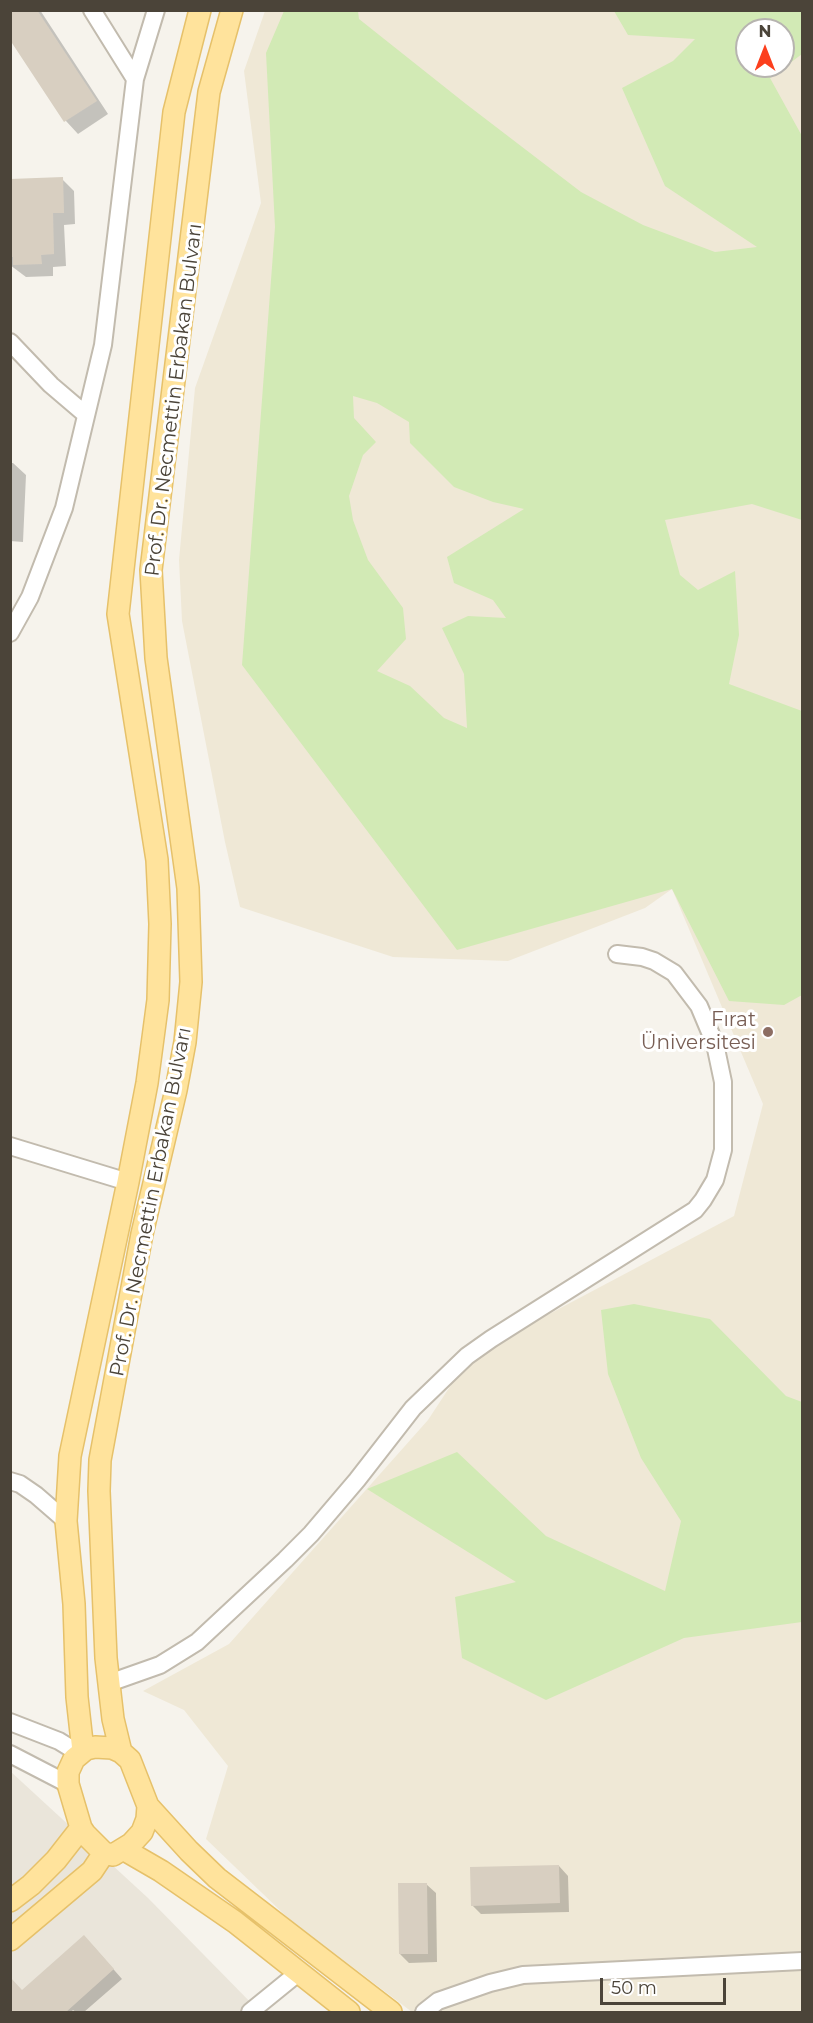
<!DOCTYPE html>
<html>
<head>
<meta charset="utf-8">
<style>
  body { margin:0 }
  #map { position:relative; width:813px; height:2023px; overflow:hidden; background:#f6f3ec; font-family:Montserrat,sans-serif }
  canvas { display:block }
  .frame { position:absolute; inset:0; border:12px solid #4b4439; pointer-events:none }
  .north { position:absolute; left:735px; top:18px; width:60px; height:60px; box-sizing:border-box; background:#fff; border:2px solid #b7b4b0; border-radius:50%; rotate:0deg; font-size:16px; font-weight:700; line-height:24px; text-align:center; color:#4b4439 }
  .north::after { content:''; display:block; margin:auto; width:21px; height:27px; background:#fc3f1d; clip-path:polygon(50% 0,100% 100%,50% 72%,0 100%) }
  .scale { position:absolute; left:600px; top:1978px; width:126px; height:27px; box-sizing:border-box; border:3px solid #4b4439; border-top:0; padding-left:8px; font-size:18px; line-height:21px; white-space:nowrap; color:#4b4439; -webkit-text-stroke:4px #fff; paint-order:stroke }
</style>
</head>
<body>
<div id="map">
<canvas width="813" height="2023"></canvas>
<div class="frame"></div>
<div class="north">N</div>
<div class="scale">50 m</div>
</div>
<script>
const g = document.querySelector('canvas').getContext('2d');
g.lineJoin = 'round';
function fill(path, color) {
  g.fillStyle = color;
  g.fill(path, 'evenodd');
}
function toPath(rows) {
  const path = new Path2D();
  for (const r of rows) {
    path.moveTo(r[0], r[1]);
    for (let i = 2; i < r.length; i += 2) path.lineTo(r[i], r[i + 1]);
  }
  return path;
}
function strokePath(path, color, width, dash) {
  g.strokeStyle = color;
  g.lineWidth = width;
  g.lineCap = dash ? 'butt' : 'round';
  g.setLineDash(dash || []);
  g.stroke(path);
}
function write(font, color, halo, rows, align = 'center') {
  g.font = font + ' Montserrat,sans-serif';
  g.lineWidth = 6;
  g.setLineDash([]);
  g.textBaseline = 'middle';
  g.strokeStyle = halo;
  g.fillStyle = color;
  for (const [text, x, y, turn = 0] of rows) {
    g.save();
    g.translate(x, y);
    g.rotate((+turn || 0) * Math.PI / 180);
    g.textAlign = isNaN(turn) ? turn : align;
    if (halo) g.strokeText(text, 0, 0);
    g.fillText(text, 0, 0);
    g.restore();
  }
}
fill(toPath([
  [10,1771,148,1898,260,2012,11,2012]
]), '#eae5da');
fill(toPath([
  [265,11,802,11,802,2012,412,2012,289,1919,206,1839,228,1766,184,1710,143,1691,229,1644,428,1420,470,1356,734,1216,763,1104,672,889,645,908,508,961,393,957,240,907,225,842,182,621,179,560,195,388,261,203,244,71],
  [747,30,783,30,783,66,747,66]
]), '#efe8d6');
fill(toPath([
  [284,11,358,11,359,19,466,104,581,192,643,225,715,252,757,247,665,186,622,88,673,61,695,39,628,35,614,11,802,11,802,54,770,78,802,136,802,520,752,504,665,520,680,575,698,590,735,571,739,635,729,684,802,711,802,995,784,1005,729,1001,672,889,457,950,242,665,275,227,266,53],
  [747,30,783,30,783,66,747,66],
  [353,396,377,403,409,422,410,443,454,487,493,502,524,509,447,557,454,583,493,600,506,618,468,616,442,628,464,674,467,728,444,718,410,686,377,671,406,639,403,608,368,560,353,520,349,496,363,455,376,442,354,418],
  [634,1304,710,1319,786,1396,802,1402,802,1622,684,1638,546,1700,462,1658,455,1597,516,1582,367,1489,457,1452,546,1536,665,1591,681,1521,641,1458,608,1374,601,1310]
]), '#d2eab5');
fill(toPath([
  [10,10,40,10,108,114,78,134,66,121,10,38],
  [62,179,74,191,75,224,64,225,66,266,53,267,53,276,26,277,10,265,10,181],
  [10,463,13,463,26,475,23,542,10,541],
  [559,1866,568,1876,569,1912,481,1914,472,1905],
  [426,1884,436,1893,437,1962,409,1963,400,1954],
  [93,1946,122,1979,84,2012,76,2012,73,2010,71,2012,10,2012]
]), '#0003');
fill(toPath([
  [10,10,37,10,97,101,64,122,10,40],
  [63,177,64,213,53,213,54,254,41,255,42,264,13,265,13,257,10,257,10,179],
  [559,1865,560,1903,471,1906,470,1867],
  [398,1883,427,1883,428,1954,399,1954],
  [84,1935,114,1969,65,2013,10,2013,10,1977,22,1990]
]), '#d8cfc1');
const minor = toPath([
  [92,10,135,79],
  [10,342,51,385,85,414],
  [10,633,30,597,64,508,103,345,135,79,156,10],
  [10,1146,128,1182],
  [10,1481,20,1484,36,1495,66,1521],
  [109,1683,160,1665,197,1642,285,1560,311,1534,357,1480,413,1408,467,1356,491,1339,695,1210,703,1200,715,1180,723,1150,723,1082,715,1044,699,1006,674,973,654,961,642,957,617,954],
  [10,1722,59,1741,80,1754],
  [10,1754,68,1784],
  [250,2012,298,1973],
  [424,2012,438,2001,490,1983,523,1975,802,1961]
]);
const major = toPath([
  [95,1747,112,1748,121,1752,130,1760,148,1806,147,1819,142,1832,131,1844,113,1855,104,1853,85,1834,81,1828,68,1784,68,1772,74,1759,86,1749,95,1747],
  [83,1751,77,1697,74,1604,66,1521,70,1456,128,1182,147,1083,158,1000,160,924,157,860,118,614,174,112,200,10],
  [121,1752,113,1719,106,1658,99,1491,100,1460,142,1234,176,1090,185,1042,191,982,188,888,156,658,151,570,209,92,232,10],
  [148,1806,189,1851,217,1878,391,2012],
  [123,1849,161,1871,235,1922,349,2012],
  [10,1901,31,1885,56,1860,81,1828],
  [10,1940,92,1871,104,1853]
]);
strokePath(minor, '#c2bbae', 20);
strokePath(major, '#e6c16a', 24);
strokePath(minor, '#fff', 16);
strokePath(major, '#ffe39c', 21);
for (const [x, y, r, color] of [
  [768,1032,6,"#8d6e63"]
]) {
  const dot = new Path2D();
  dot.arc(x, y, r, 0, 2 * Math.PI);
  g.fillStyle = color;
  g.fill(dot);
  strokePath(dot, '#fff', 2);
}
write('20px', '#4b4439', '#fff', [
  ["Prof. Dr. Necmettin Erbakan Bulvarı",174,400,-83],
  ["Prof. Dr. Necmettin Erbakan Bulvarı",151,1202,-79]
]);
write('20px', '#785e54', '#fff', [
  ["Fırat",756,1020],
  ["Üniversitesi",756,1043]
], 'right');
</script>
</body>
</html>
